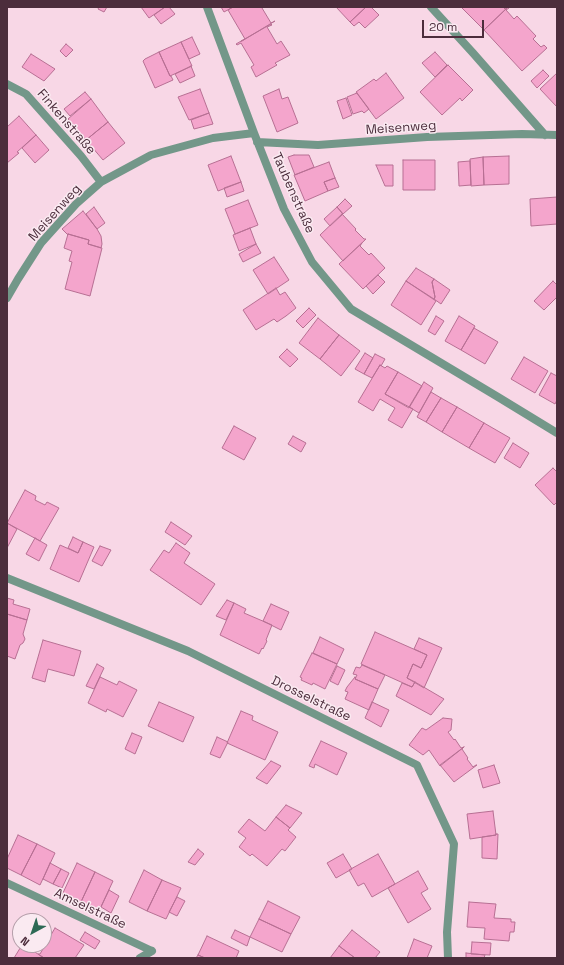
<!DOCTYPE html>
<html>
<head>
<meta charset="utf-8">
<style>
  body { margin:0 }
  #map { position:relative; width:564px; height:965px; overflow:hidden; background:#f8d7e6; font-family:"Space Grotesk",sans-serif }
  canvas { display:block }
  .frame { position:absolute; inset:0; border:8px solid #4c2d3c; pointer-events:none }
  .north { position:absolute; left:12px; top:913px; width:40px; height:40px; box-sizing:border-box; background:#faeaf1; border:1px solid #b49ea9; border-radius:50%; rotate:220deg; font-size:11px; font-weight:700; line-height:16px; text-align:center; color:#4c2d3c }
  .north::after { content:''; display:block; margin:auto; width:14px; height:18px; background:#2d6a55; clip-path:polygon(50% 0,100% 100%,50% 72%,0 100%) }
  .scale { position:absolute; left:422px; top:20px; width:62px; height:18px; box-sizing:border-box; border:2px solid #4c2d3c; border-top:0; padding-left:5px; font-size:12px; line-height:14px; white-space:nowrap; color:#4c2d3c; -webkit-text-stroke:3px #faeaf1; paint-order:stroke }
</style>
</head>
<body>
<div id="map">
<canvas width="564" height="965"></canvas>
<div class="frame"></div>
<div class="north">N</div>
<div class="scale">20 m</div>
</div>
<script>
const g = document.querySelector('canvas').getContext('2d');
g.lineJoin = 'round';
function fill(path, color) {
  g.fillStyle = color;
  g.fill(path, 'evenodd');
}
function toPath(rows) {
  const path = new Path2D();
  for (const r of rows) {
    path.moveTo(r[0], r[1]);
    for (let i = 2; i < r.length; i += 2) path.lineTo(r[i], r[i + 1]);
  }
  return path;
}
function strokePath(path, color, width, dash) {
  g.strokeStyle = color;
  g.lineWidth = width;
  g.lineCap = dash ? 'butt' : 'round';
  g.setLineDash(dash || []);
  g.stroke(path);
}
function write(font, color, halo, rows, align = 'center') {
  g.font = font + ' "Space Grotesk",sans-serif';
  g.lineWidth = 3;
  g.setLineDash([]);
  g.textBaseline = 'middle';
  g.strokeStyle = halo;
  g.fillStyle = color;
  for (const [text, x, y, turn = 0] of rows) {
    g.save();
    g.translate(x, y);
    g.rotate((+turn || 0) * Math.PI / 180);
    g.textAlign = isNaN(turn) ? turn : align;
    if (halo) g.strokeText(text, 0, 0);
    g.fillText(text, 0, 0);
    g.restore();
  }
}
const building = toPath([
  [99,7,107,7,104,12,98,9,99,7],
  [141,7,165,7,149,18,141,7],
  [165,7,169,7,175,14,161,24,154,15,165,7],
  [221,7,233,7,224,12,221,7],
  [233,7,263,7,262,8,271,23,275,21,242,41,241,41,245,39,228,10,233,7],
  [336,7,366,7,350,22,336,7],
  [366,7,371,7,379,15,365,28,359,22,354,26,350,22,366,7],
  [461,7,503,7,505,9,508,7,484,30,461,7],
  [508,7,509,8,506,10,514,19,517,16,536,36,533,39,541,47,544,45,547,48,522,71,484,30,508,7],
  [271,24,272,25,267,27,277,44,281,41,290,55,275,63,277,65,256,77,251,67,254,65,241,43,237,45,236,44,271,24],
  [192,37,200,54,189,59,181,42,192,37],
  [181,42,192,66,170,76,159,52,181,42],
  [66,44,73,50,66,57,60,51,66,44],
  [159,52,170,76,171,76,173,80,155,88,143,61,145,59,159,52],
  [435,52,447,65,435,77,422,63,435,52],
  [31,54,55,69,44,81,22,67,31,54],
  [448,65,473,90,462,101,460,98,442,115,420,92,448,65],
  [191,66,195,76,180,83,175,74,191,66],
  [543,70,549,76,537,88,531,81,543,70],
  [386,73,404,98,376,119,356,92,374,79,376,81,386,73],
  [557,73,557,107,540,89,557,73],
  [200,89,209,113,189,120,178,97,200,89],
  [279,89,282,99,288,97,298,123,277,132,263,96,279,89],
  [85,92,91,99,70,116,64,109,85,92],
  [357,93,369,109,364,113,362,111,353,114,347,97,357,93],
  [346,98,352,115,343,119,337,101,346,98],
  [91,99,108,122,86,140,68,119,91,99],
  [209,113,213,124,194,129,191,120,209,113],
  [19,116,36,135,17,152,19,153,7,163,7,127,19,116],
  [108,122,125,143,103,160,86,140,108,122],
  [36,135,49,150,35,163,22,148,36,135],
  [294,155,309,155,314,167,295,175,288,157,294,155],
  [231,156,241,182,218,191,208,165,231,156],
  [509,156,509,184,484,185,483,157,509,156],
  [483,157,484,185,471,186,470,159,483,157],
  [403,160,435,160,435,190,403,190,403,160],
  [470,161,471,185,459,186,458,162,470,161],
  [329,162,335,178,324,182,328,191,305,201,294,175,329,162],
  [376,165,393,165,393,186,385,186,376,165],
  [335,178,339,187,328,191,324,182,335,178],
  [241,182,244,191,227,197,224,188,241,182],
  [557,197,557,224,531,226,530,199,557,197],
  [345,199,352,206,343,214,337,207,345,199],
  [248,200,258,225,235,234,225,209,248,200],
  [94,207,105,223,97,229,86,214,94,207],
  [337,207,343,214,330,226,324,219,337,207],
  [83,211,97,229,101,236,102,244,101,248,88,244,89,240,68,234,68,235,62,229,83,211],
  [342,214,356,229,355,230,364,239,366,239,343,261,320,235,342,214],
  [250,228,256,244,239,251,233,235,250,228],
  [68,234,89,240,88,244,102,248,90,296,65,289,72,262,69,261,72,251,64,248,68,234],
  [362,243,360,246,369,255,371,253,385,268,363,289,339,264,362,243],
  [256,244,261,253,243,262,239,254,256,244],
  [274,257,289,280,268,294,253,270,274,257],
  [416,268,434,279,432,282,435,297,434,299,406,281,416,268],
  [378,275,385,282,373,294,366,286,378,275],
  [434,279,450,290,441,304,434,299,435,297,432,282,434,279],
  [406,281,436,301,421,325,391,305,406,281],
  [553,281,557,285,557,297,544,310,534,301,553,281],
  [276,288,280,295,285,292,296,308,286,316,277,322,274,319,256,330,243,310,276,288],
  [309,308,316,315,303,328,296,321,309,308],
  [436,316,444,321,435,335,428,331,436,316],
  [459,316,475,326,461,350,445,341,459,316],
  [318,318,339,335,320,359,299,343,318,318],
  [474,328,498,342,485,364,461,350,474,328],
  [339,335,360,351,341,376,320,359,339,335],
  [287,349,298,359,290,367,279,357,287,349],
  [365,353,373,358,364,374,355,369,365,353],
  [375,354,385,359,381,366,380,365,372,378,364,374,375,354],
  [524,357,548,371,535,393,511,379,524,357],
  [380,365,385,368,387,366,398,372,385,394,413,409,402,428,388,420,395,408,380,399,373,411,358,402,380,365],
  [398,372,422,386,409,408,385,394,398,372],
  [551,373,557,376,557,400,555,404,539,395,551,373],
  [424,382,433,388,419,413,409,407,424,382],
  [431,392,441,398,426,422,417,417,431,392],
  [441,398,457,407,442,432,426,422,441,398],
  [457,407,484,423,469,448,442,432,457,407],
  [484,423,510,438,495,463,469,448,484,423],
  [234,426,256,438,244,460,222,448,234,426],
  [293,436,306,443,301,452,288,444,293,436],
  [513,443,529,453,520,468,504,458,513,443],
  [553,468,557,472,557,502,554,505,535,485,553,468],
  [25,490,36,496,35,500,45,505,47,502,59,508,40,541,7,523,25,490],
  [171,522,192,536,185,545,165,532,171,522],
  [7,523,17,529,7,548,7,523],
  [73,537,83,542,78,553,68,548,73,537],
  [35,538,47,545,39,561,26,554,35,538],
  [83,542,94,547,79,582,50,569,60,545,78,553,83,542],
  [176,543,190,553,184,563,215,584,201,605,150,570,164,550,169,553,176,543],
  [100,546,111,550,102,566,92,561,100,546],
  [7,598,14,600,13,604,30,609,27,620,7,614,7,598],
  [227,600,234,603,226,620,216,616,227,600],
  [234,603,246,609,244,613,272,625,266,640,267,641,263,649,262,648,259,654,220,635,234,603],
  [271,604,289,612,281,630,263,621,271,604],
  [7,614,27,620,23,634,25,639,23,643,20,645,15,659,7,656,7,614],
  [375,632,427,655,421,668,413,664,407,678,415,682,412,687,361,664,375,632],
  [320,637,344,649,337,664,313,653,320,637],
  [419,638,442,648,424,688,407,678,413,664,421,668,427,655,414,649,419,638],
  [43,640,81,651,74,676,48,669,45,682,32,678,43,640],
  [312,653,337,664,325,689,313,683,312,685,301,680,302,678,300,677,312,653],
  [97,664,104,668,94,689,86,686,97,664],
  [362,665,385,675,378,689,355,679,357,675,353,674,356,667,360,668,362,665],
  [337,666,345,670,338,685,330,681,337,666],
  [100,677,117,685,119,681,137,690,123,717,107,709,106,712,88,703,100,677],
  [355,677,356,678,355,679,378,689,369,710,345,699,348,692,345,691,347,687,355,677],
  [415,682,444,699,431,715,396,696,402,683,412,687,415,682],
  [159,702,194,717,183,742,148,726,159,702],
  [372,702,389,710,381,727,365,718,372,702],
  [241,711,253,716,252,720,278,732,265,760,227,743,241,711],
  [443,718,452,719,451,730,448,732,454,740,455,739,461,748,464,747,440,766,429,750,423,755,409,745,422,728,426,730,443,718],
  [132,733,142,737,135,754,125,749,132,733],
  [217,737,228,742,220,758,210,754,217,737],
  [321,741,347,753,337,775,315,764,314,768,309,766,321,741],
  [464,747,462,749,468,758,467,759,473,767,476,765,477,765,454,782,440,765,464,747],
  [271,761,281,766,267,784,256,778,271,761],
  [494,765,500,783,483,788,478,770,494,765],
  [286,805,302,813,290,828,276,817,286,805],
  [493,811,496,835,470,839,467,814,493,811],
  [276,817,290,828,288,830,296,837,285,851,282,849,267,866,252,854,250,856,239,847,246,838,238,832,249,819,265,831,276,817],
  [496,834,498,834,497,859,482,858,482,837,496,835,496,834],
  [18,835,37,844,21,875,7,868,7,859,18,835],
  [37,844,55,853,40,885,21,875,37,844],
  [198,849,204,854,195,865,188,862,198,849],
  [343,854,352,869,336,878,327,863,343,854],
  [378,854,395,884,372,897,364,883,358,886,349,870,378,854],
  [50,863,61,869,53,884,43,879,50,863],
  [77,863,95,872,80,904,62,895,77,863],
  [61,869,69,873,62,888,53,884,61,869],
  [144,870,162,880,147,911,129,902,144,870],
  [418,871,428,889,421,893,431,909,408,923,388,888,418,871],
  [95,872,113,881,98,913,80,904,95,872],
  [162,880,181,888,166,919,147,911,162,880],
  [109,890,119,896,111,913,101,907,109,890],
  [177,897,185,901,177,916,169,912,177,897],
  [268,901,300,917,291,934,259,919,268,901],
  [469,902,496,904,494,918,511,919,511,922,515,922,514,932,510,932,509,941,484,939,485,928,467,927,469,902],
  [259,919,291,934,282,952,250,937,259,919],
  [55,928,84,945,75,958,44,958,38,954,40,954,55,928],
  [235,930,250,937,247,946,231,938,235,930],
  [352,930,380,952,375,958,355,958,339,946,352,930],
  [85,932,100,941,95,949,80,940,85,932],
  [207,936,239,951,236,958,205,958,198,955,207,936],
  [414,939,432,946,427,958,407,958,414,939],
  [472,942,491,943,490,955,471,954,472,942],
  [22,945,24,945,44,958,14,958,22,945],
  [339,946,355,958,330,958,339,946],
  [466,953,485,955,484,958,466,958,466,953],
  [198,955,205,958,196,958,198,955]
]);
fill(building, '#f4a5cc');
strokePath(building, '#b76f93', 1);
strokePath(toPath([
  [207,7,254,133,284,209,312,262,351,309,498,397,557,433],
  [431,7,473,53,545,135],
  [7,84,26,94,81,156,101,182],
  [257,142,318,145,427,137,522,134,557,135],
  [7,298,18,279,41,243,76,204,101,182,151,155,213,138,254,133],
  [7,578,188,651,417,765,454,844,447,932,448,958],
  [7,883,152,951],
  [140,958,152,951]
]), '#739789', 8);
write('13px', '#4c2d3c', '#faeaf1', [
  ["Finkenstraße",66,122,49],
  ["Meisenweg",401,128,-4],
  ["Taubenstraße",293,193,66],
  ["Meisenweg",55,213,-48],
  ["Drosselstraße",311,699,26],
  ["Amselstraße",90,909,25]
]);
</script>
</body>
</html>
